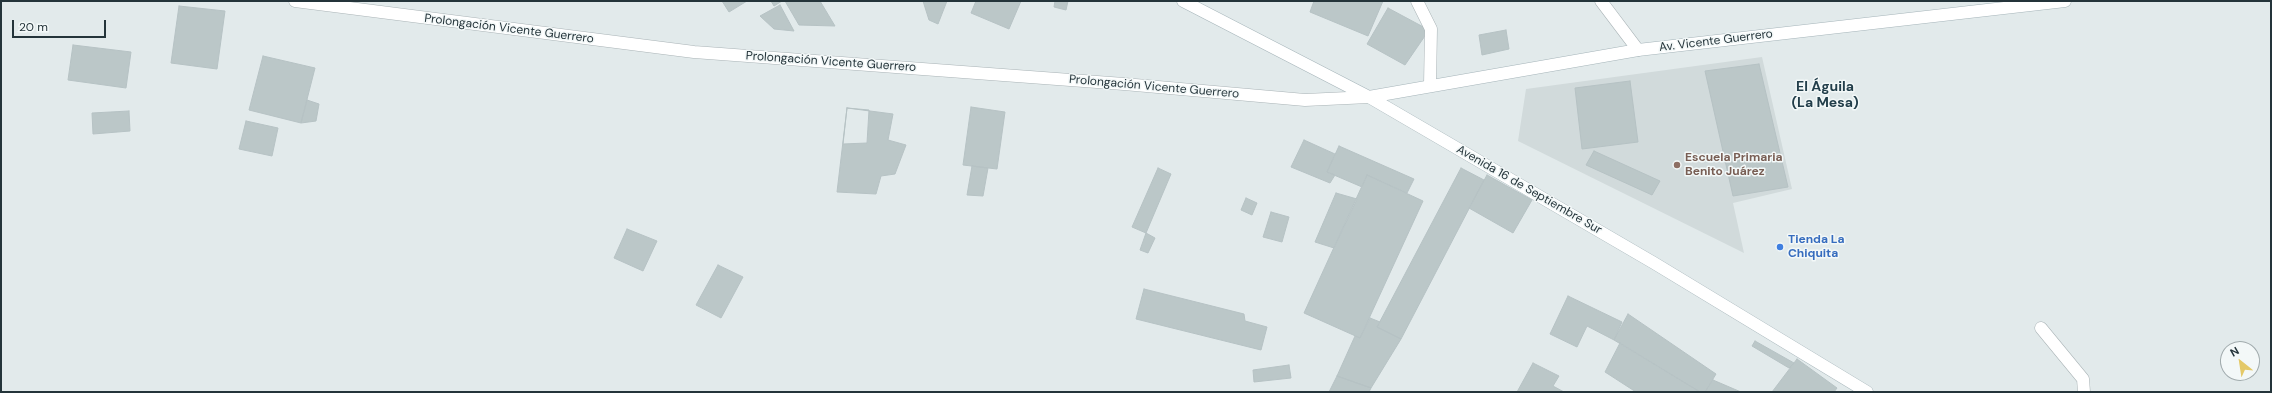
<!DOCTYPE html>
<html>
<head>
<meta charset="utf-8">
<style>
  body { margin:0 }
  #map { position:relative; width:2272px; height:393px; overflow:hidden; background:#e2eaeb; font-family:"DM Sans",sans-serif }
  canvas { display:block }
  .frame { position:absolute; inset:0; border:2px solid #24343a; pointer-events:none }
  .north { position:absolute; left:2220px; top:341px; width:40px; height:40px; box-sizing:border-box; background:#f3f8f8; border:1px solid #a0aaac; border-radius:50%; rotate:330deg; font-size:11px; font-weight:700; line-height:16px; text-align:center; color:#24343a }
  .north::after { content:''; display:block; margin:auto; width:14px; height:18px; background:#e4c968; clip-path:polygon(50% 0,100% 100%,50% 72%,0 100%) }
  .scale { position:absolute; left:12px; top:20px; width:94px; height:18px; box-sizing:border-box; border:2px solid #24343a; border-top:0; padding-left:5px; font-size:12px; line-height:14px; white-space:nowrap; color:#24343a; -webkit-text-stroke:3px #f3f8f8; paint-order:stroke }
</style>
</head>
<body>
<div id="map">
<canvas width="2272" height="393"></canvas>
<div class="frame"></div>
<div class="north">N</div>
<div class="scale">20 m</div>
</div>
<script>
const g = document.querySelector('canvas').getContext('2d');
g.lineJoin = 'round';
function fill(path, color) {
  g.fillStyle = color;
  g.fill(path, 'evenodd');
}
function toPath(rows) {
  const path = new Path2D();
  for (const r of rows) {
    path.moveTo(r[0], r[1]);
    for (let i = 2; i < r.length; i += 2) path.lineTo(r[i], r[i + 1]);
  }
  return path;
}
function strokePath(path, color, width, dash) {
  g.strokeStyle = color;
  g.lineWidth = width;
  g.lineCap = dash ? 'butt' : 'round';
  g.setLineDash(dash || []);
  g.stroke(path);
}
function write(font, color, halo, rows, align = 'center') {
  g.font = font + ' "DM Sans",sans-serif';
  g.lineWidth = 3;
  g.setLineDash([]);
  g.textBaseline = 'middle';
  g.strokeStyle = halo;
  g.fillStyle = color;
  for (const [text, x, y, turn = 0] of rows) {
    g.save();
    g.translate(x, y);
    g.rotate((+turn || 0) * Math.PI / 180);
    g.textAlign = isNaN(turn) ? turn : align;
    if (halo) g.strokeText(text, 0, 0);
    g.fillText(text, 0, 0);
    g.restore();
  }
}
fill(toPath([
  [1762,57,1792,189,1733,203,1744,253,1518,141,1526,89]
]), '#d1dadb');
const building = toPath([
  [722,1,747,1,729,12,722,1],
  [771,1,782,1,774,6,771,1],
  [785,1,820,1,835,26,799,25,785,1],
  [923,1,947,1,938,24,929,20,923,1],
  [976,1,1021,1,1009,29,971,13,976,1],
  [1055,1,1068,1,1066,10,1054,7,1055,1],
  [1314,1,1383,1,1368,36,1310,12,1314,1],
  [780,5,794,31,774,29,760,16,780,5],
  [179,6,225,11,217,69,171,63,179,6],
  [1388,8,1429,30,1405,65,1367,44,1388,8],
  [1506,30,1509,49,1482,55,1479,35,1506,30],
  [73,45,131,52,126,88,68,80,73,45],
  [263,56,315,68,301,123,249,110,263,56],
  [1759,64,1788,187,1733,196,1705,71,1759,64],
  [1630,81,1638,142,1582,149,1575,88,1630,81],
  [307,100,319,104,316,121,301,123,307,100],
  [971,107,1005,112,997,169,963,165,971,107],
  [847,108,893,114,888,140,906,145,895,174,881,176,876,194,837,192,847,108],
  [847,108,869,110,867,143,843,144,847,108],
  [129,111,130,131,93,134,92,113,129,111],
  [246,121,278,128,272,156,239,149,246,121],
  [1304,140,1335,154,1327,172,1335,175,1330,183,1291,167,1304,140],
  [1339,146,1414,179,1407,193,1367,175,1362,187,1327,172,1339,146],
  [1594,151,1660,181,1652,195,1586,165,1594,151],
  [972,166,988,168,983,196,967,195,972,166],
  [1158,168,1171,174,1146,233,1132,227,1158,168],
  [1461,168,1484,180,1401,339,1377,327,1461,168],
  [1367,175,1423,201,1360,338,1304,313,1367,175],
  [1487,175,1532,200,1513,233,1469,208,1487,175],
  [1336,193,1357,199,1334,248,1315,242,1336,193],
  [1246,198,1257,203,1252,215,1241,210,1246,198],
  [1271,212,1289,217,1282,242,1263,237,1271,212],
  [627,229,657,241,643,271,614,258,627,229],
  [1146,233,1155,238,1148,253,1140,250,1146,233],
  [718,265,743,277,721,318,696,305,718,265],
  [1144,289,1244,314,1245,321,1267,327,1261,350,1136,319,1144,289],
  [1568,296,1622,322,1614,340,1587,326,1577,347,1550,334,1568,296],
  [1628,314,1716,374,1705,392,1700,392,1614,340,1628,314],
  [1370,318,1380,322,1377,327,1401,339,1371,388,1337,376,1355,336,1360,338,1370,318],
  [1755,341,1794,363,1789,368,1752,346,1755,341],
  [1620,343,1700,392,1636,392,1605,372,1620,343],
  [1797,359,1837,388,1834,392,1772,392,1797,359],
  [1533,363,1559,376,1553,386,1564,392,1517,392,1533,363],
  [1289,365,1291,378,1254,382,1253,370,1289,365],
  [1337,376,1371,388,1369,392,1329,392,1337,376],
  [1713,380,1741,392,1705,392,1713,380]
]);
fill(building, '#bbc7c8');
strokePath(building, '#b6c2c4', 1);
const lane = toPath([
  [1417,1,1431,29,1430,85],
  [2041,328,2083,379,2084,392]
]);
const street = toPath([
  [295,1,694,52,1124,84,1305,100,1369,97],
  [1601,1,1638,50]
]);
const secondary = toPath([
  [1183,1,1369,97,1654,263,1867,392],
  [1369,97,1638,50,2065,1]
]);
strokePath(lane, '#a9b3b6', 13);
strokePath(street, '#a9b3b6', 13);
strokePath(secondary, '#a5b4b9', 13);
strokePath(lane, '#fff', 12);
strokePath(street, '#fff', 12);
strokePath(secondary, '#fff', 12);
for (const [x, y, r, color] of [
  [1677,165,4,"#8d6e63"],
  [1780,247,4,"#3f7fe0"]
]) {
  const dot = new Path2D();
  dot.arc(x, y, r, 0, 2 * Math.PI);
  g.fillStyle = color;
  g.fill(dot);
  strokePath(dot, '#f3f8f8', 1.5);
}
write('12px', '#24343a', '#f3f8f8', [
  ["Prolongación Vicente Guerrero",509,29,7],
  ["Av. Vicente Guerrero",1716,41,-7],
  ["Prolongación Vicente Guerrero",831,62,4],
  ["Prolongación Vicente Guerrero",1154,87,5],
  ["Avenida 16 de Septiembre Sur",1529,190,30]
]);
write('bold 12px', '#785e54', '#f3f8f8', [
  ["Escuela Primaria",1685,158],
  ["Benito Juárez",1685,172]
], 'left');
write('bold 12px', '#366cbe', '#f3f8f8', [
  ["Tienda La",1788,240],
  ["Chiquita",1788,254]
], 'left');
write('bold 14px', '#223e4a', '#f3f8f8', [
  ["El Águila",1825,87],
  ["(La Mesa)",1825,103]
]);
</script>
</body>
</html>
